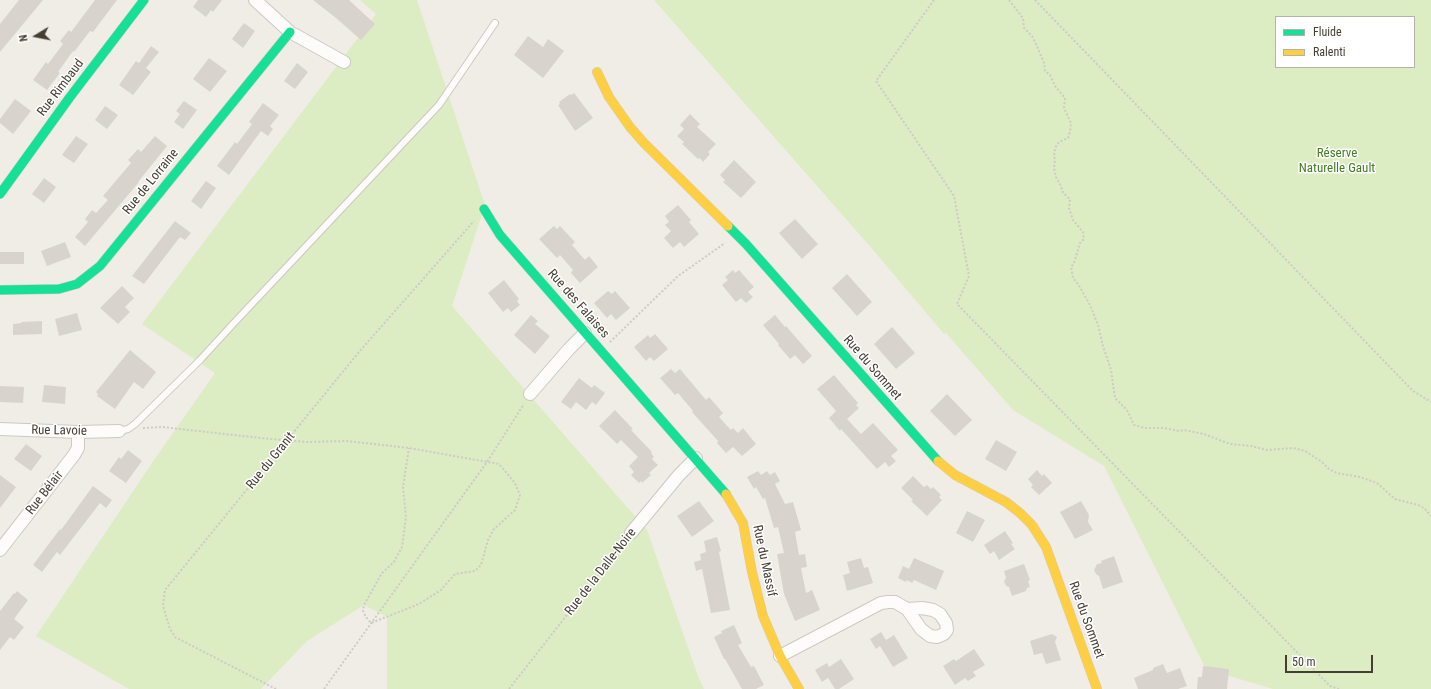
<!DOCTYPE html>
<html>
<head>
<meta charset="utf-8">
<style>
  body { margin:0 }
  #map { position:relative; width:1431px; height:689px; overflow:hidden; background:#f0ede6; font-family:"Roboto Condensed",sans-serif }
  canvas { display:block }
  .legend { position:absolute; left:1275px; top:16px; width:140px; height:52px; box-sizing:border-box; background:#fff; border:1px solid #b5b2ad; margin:0; padding:5px 7px; list-style:none; font-size:12px; color:#453e33 }
  .legend li { display:flex; align-items:center; gap:8px; height:20px }
  .legend b { width:20px; border:1px solid #b5b2ad }
  .north { position:absolute; left:16px; top:16px; width:40px; height:40px; -webkit-text-stroke:3px #fff; paint-order:stroke; rotate:260deg; font-size:11px; font-weight:700; line-height:16px; text-align:center; color:#453e33 }
  .north::after { content:''; display:block; margin:auto; width:14px; height:18px; background:#453e33; clip-path:polygon(50% 0,100% 100%,50% 72%,0 100%) }
  .scale { position:absolute; left:1285px; top:655px; width:88px; height:18px; box-sizing:border-box; border:2px solid #453e33; border-top:0; padding-left:5px; font-size:12px; line-height:14px; white-space:nowrap; color:#453e33; -webkit-text-stroke:3px #fff; paint-order:stroke }
</style>
</head>
<body>
<div id="map">
<canvas width="1431" height="689"></canvas>
<ul class="legend">
<li><b style="height:5px;background:#16e098"></b>Fluide</li>
<li><b style="height:5px;background:#ffcf43"></b>Ralenti</li>
</ul>
<div class="north">N</div>
<div class="scale">50 m</div>
</div>
<script>
const g = document.querySelector('canvas').getContext('2d');
g.lineJoin = 'round';
function fill(path, color) {
  g.fillStyle = color;
  g.fill(path, 'evenodd');
}
function toPath(rows) {
  const path = new Path2D();
  for (const r of rows) {
    path.moveTo(r[0], r[1]);
    for (let i = 2; i < r.length; i += 2) path.lineTo(r[i], r[i + 1]);
  }
  return path;
}
function strokePath(path, color, width, dash) {
  g.strokeStyle = color;
  g.lineWidth = width;
  g.lineCap = dash ? 'butt' : 'round';
  g.setLineDash(dash || []);
  g.stroke(path);
}
function write(font, color, halo, rows, align = 'center') {
  g.font = font + ' "Roboto Condensed",sans-serif';
  g.lineWidth = 3;
  g.setLineDash([]);
  g.textBaseline = 'middle';
  g.strokeStyle = halo;
  g.fillStyle = color;
  for (const [text, x, y, turn = 0] of rows) {
    g.save();
    g.translate(x, y);
    g.rotate((+turn || 0) * Math.PI / 180);
    g.textAlign = isNaN(turn) ? turn : align;
    if (halo) g.strokeText(text, 0, 0);
    g.fillText(text, 0, 0);
    g.restore();
  }
}
fill(toPath([
  [360,0,417,0,485,205,452,306,647,530,698,676,704,689,387,689,387,617,364,605,307,641,261,689,129,689,36,636,154,460,215,373,142,324,376,14],
  [654,0,1431,0,1431,689,1273,689,1206,669,1104,466,1013,410,946,333,944,334,874,251],
  [1276,17,1414,17,1414,67,1276,67]
]), '#dcecc3');
fill(toPath([
  [19,0,43,0,0,52,0,24],
  [95,0,117,0,93,32,90,31,74,52,73,51,58,72,60,73,47,90,33,80,46,62,48,64,63,44,60,41,69,30,71,32],
  [198,0,222,0,213,12,211,10,206,17,193,7],
  [313,0,349,0,375,24,361,40,336,18],
  [244,23,255,31,243,48,232,39],
  [528,36,543,47,548,39,564,51,543,78,514,55],
  [151,46,159,52,146,68,151,72,133,95,119,85,136,61,139,63],
  [209,58,227,71,210,92,193,79],
  [297,63,308,72,295,89,284,81],
  [574,93,593,118,575,131,558,105,560,104,559,102,570,94,571,95],
  [15,99,31,111,13,134,0,123,0,119],
  [184,101,197,110,183,129,174,122,180,114,176,111],
  [263,103,279,115,270,126,273,129,268,136,261,131,229,175,217,166,235,142,237,144,252,124,249,122],
  [105,106,118,115,107,129,95,120],
  [690,114,700,124,697,127,716,144,708,152,710,154,703,162,700,158,698,159,682,144,684,142,677,136,684,129,680,125],
  [76,136,88,144,74,163,62,155],
  [155,136,167,146,138,182,139,182,85,246,75,237,88,222,85,219,92,210,96,213,108,200,103,196,131,163,128,160,138,149,141,152],
  [734,160,756,182,741,198,723,182,725,180,720,175],
  [44,178,56,187,44,203,32,194],
  [206,181,216,188,201,209,191,201],
  [678,205,691,220,689,222,699,234,684,247,680,242,673,248,664,238,671,231,665,225,669,222,665,216],
  [795,219,818,244,802,259,779,233],
  [175,221,191,233,185,240,180,237,144,284,132,276],
  [554,226,557,229,560,226,575,242,572,245,585,260,589,256,598,267,580,283,571,273,573,270,560,255,557,258,539,239],
  [65,242,71,257,47,266,41,251],
  [0,252,24,252,24,264,0,264],
  [733,270,735,273,739,270,754,287,748,292,753,297,746,303,741,298,736,302,722,285,728,280,725,277],
  [847,274,872,302,857,316,832,288],
  [504,280,519,299,517,301,520,305,511,312,508,308,503,312,488,293],
  [122,286,134,298,125,307,130,312,118,324,100,308],
  [608,291,612,294,615,291,630,308,616,320,611,314,607,318,594,303],
  [77,313,82,330,59,336,55,319],
  [531,315,538,321,535,324,550,336,535,354,514,335],
  [775,315,785,327,786,326,812,356,803,364,795,355,790,359,778,345,779,344,763,325],
  [42,321,42,334,13,335,13,324,22,323,21,322],
  [892,327,915,353,896,369,874,344],
  [655,334,668,349,654,361,650,357,646,361,634,347,648,335,650,338],
  [130,350,156,372,143,389,134,382,115,409,97,396,98,394,96,392],
  [671,369,675,373,680,369,706,400,709,397,723,413,719,417,731,430,733,428,738,433,743,428,756,444,742,456,733,447,726,453,717,443,718,441,692,412,693,411,678,393,675,395,660,378],
  [834,375,858,403,856,405,859,408,847,419,861,434,873,423,898,450,891,456,896,461,889,467,885,462,877,469,841,429,840,431,829,418,836,411,817,389],
  [579,378,592,388,594,385,605,393,596,405,592,402,586,410,576,402,571,409,561,402],
  [44,385,66,387,65,404,42,402],
  [0,386,24,387,23,403,0,402],
  [947,394,972,420,955,436,930,411],
  [615,410,633,429,631,430,652,452,651,453,654,457,652,459,658,465,649,473,651,475,642,483,641,481,639,483,631,475,634,472,629,466,638,457,621,440,617,444,599,426],
  [996,440,1017,452,1006,471,985,459],
  [26,444,42,456,31,471,14,459],
  [128,450,142,461,126,483,109,471,119,457,121,459],
  [1037,470,1042,476,1044,474,1052,483,1039,495,1031,487,1033,485,1028,479],
  [758,471,761,475,767,471,770,475,775,472,780,481,775,484,785,504,793,502,801,530,795,532,799,555,805,554,807,567,801,568,806,593,812,590,820,610,795,621,784,594,777,554,784,553,778,527,774,528,765,498,763,499,756,487,754,489,747,477],
  [0,475,16,487,0,508],
  [913,476,924,487,927,485,931,489,933,487,941,495,939,497,942,500,927,516,911,501,913,500,901,488],
  [93,486,112,500,106,508,100,503,60,555,57,552,42,572,33,565,60,529,61,530],
  [699,501,714,521,692,537,677,516],
  [1081,501,1089,515,1088,522,1093,530,1075,539,1060,512],
  [967,511,985,520,973,542,956,533],
  [1005,531,1013,543,1011,544,1015,549,999,560,994,551,990,554,984,545],
  [717,537,721,551,719,552,730,610,711,613,702,569,696,571,694,562,701,560,700,554,706,552,704,541],
  [1114,556,1123,582,1103,589,1099,576,1096,574,1094,570,1097,564,1102,563,1101,561],
  [861,558,864,568,868,567,873,583,847,591,843,575,850,573,847,562],
  [914,558,944,571,936,590,914,580,912,583,907,580,906,582,898,578,903,566,909,569],
  [1024,564,1030,580,1028,581,1030,587,1027,588,1026,591,1012,596,1009,587,1006,586,1004,581,1006,578,1004,571],
  [17,591,28,600,14,619,24,627,14,640,10,637,0,650,0,611,14,593,15,594],
  [734,625,742,643,738,645,751,667,754,666,764,685,756,689,742,689,725,659,724,659,714,637,722,633,721,631],
  [881,632,886,640,894,635,908,658,893,667,880,646,876,649,870,639],
  [1052,634,1057,637,1055,642,1061,660,1046,664,1042,653,1034,655,1030,641],
  [974,649,985,665,973,672,976,676,968,681,965,678,955,685,943,666,954,659,956,661],
  [841,659,854,679,839,689,835,689,828,678,822,682,815,670,827,663,829,667],
  [1163,664,1167,673,1180,668,1187,686,1178,689,1138,689,1134,678,1153,670,1153,668],
  [1203,666,1229,669,1227,689,1197,689,1198,677,1202,677]
]), '#d8d4cd');
const lane = toPath([
  [119,431,128,429,135,424,200,360,233,324,439,105,495,23]
]);
const street = toPath([
  [255,0,290,32,344,62],
  [530,394,569,349,585,333],
  [0,429,78,432,119,431],
  [631,533,679,475,696,458],
  [0,550,74,455,78,448,78,432],
  [922,608,933,610,940,614,946,623,947,630,944,634,937,637,930,636,921,629,907,609,922,608],
  [780,656,881,603,888,602,895,602,907,609]
]);
const fast = toPath([
  [0,194,70,97,144,0],
  [484,209,500,235,726,494],
  [728,226,746,244,938,461],
  [0,290,59,289,77,284,100,266,290,32]
]);
const slow = toPath([
  [597,72,609,97,630,127,644,143,728,226],
  [938,461,955,475,1006,502,1020,513,1032,525,1046,547,1097,689],
  [726,494,743,523,752,572,763,616,780,656,799,689]
]);
strokePath(lane, '#ccc9c2', 8);
strokePath(street, '#ccc9c2', 14);
strokePath(fast, '#d1ccbe', 10);
strokePath(slow, '#d1ccbe', 10);
strokePath(toPath([
  [934,0,876,81,954,196,969,276,957,304,1330,686,1339,689],
  [1009,0,1023,18,1024,28,1032,36,1036,44,1044,63,1045,71,1050,75,1055,86,1065,98,1064,108,1071,123,1070,132,1068,138,1059,142,1055,148,1054,156,1055,160,1054,168,1056,177,1061,186,1063,193,1070,199,1069,208,1073,220,1083,232,1084,239,1080,243,1074,263,1071,267,1072,272,1073,278,1078,284,1090,305,1098,325,1103,346,1111,370,1115,398,1127,410,1134,425,1145,428,1163,428,1179,431,1184,430,1204,434,1230,444,1251,446,1267,450,1293,448,1298,449,1305,451,1322,462,1329,469,1337,473,1360,477,1377,483,1395,499,1418,505,1424,508,1431,516],
  [1035,0,1413,391,1431,402],
  [610,342,678,276,725,243],
  [143,428,162,427,270,439,306,442,346,441,374,444,409,448,499,464,515,483,520,495,515,510,494,529,488,540,481,565,475,571,455,574,441,590,419,604,371,623,366,617,363,611,364,605,382,573,394,562,402,547,406,517,403,487,409,448],
  [276,689,175,637,170,629,163,606,165,590,359,352,474,221],
  [324,689,487,462,524,404],
  [509,689,624,542]
]), '#cecbc6', 2, [2, 2]);
strokePath(lane, '#fdfcfb', 6);
strokePath(street, '#fdfcfb', 12);
strokePath(fast, '#16e098', 9);
strokePath(slow, '#ffcf43', 9);
write('13px', '#453e33', '#fff', [
  ["Rue Rimbaud",61,88,-53],
  ["Rue de Lorraine",151,182,-51],
  ["Rue des Falaises",578,304,49],
  ["Rue du Sommet",872,368,49],
  ["Rue Lavoie",59,431,1],
  ["Rue du Granit",271,461,-51],
  ["Rue Bélair",45,493,-52],
  ["Rue du Massif",764,561,78],
  ["Rue de la Dalle-Noire",601,572,-52],
  ["Rue du Sommet",1086,620,70]
]);
write('13px', '#437c21', '#fff', [
  ["Réserve",1337,154],
  ["Naturelle Gault",1337,169]
]);
</script>
</body>
</html>
